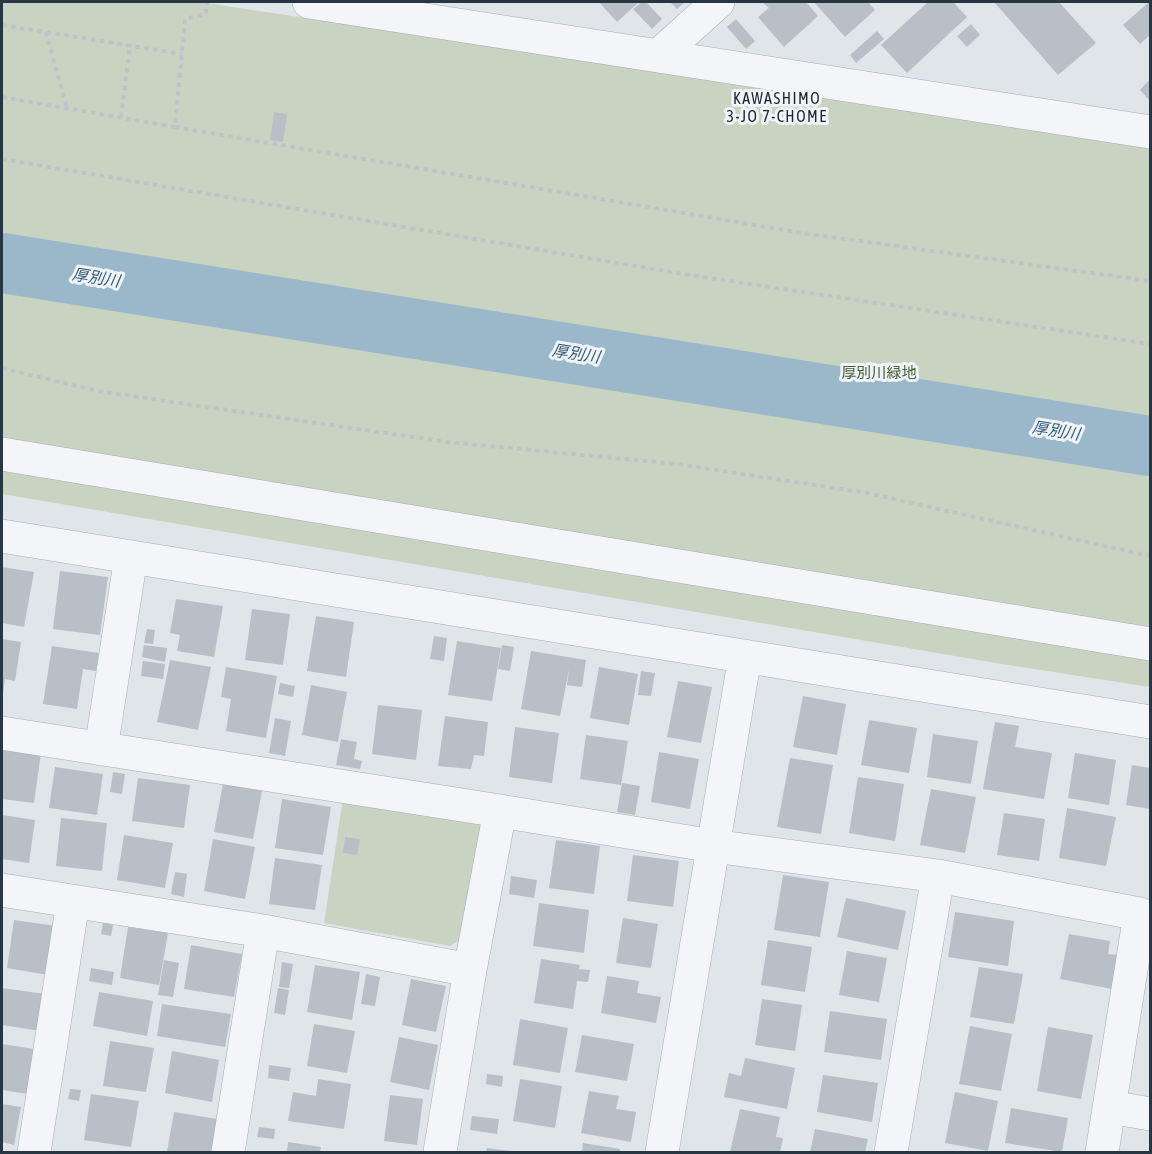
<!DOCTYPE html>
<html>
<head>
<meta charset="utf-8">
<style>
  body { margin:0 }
  #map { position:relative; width:1152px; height:1154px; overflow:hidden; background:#e0e5ea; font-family:"Asap Condensed",sans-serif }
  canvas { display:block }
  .frame { position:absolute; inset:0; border:3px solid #283542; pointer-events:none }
</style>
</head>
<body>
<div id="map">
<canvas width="1152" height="1154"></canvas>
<div class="frame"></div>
</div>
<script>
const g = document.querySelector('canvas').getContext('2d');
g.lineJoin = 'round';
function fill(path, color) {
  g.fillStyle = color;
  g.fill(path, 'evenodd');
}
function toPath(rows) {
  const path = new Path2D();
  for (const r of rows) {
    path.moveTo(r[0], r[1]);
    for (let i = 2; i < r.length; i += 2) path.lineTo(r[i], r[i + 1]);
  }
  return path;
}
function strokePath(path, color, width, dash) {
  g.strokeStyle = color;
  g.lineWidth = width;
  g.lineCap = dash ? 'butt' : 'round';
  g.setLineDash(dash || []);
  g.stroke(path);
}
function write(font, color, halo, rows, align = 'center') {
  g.font = font + ' "Asap Condensed","Noto Sans JP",sans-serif';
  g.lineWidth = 6;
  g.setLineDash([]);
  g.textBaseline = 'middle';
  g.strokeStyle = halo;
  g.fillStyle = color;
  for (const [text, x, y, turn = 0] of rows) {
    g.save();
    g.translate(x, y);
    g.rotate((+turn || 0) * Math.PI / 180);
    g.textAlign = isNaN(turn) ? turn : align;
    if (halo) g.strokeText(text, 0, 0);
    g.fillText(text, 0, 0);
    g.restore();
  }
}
fill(toPath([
  [2,2,200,2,1150,146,1150,687,1002,664,2,494],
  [344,792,474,816,485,831,467,935,450,946,324,923]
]), '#c8d4c1');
strokePath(toPath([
  [2,263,1150,446]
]), '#9bb7ca', 60);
fill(toPath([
  [599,2,639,2,617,22],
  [642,2,646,2,662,19,652,29,633,9],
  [670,2,685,2,677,9],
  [762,2,806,2,818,16,784,47,758,17,769,8],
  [814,2,868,2,875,10,845,37],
  [928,2,953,2,967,17,907,73,881,45],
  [994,2,1059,2,1096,43,1058,75],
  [1149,2,1150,2,1150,35,1140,44,1123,25],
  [736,19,755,41,746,49,727,27],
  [971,24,980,35,967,47,957,36],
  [877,31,884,39,856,63,850,55],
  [1150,79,1150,101,1140,90],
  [274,112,287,114,283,142,270,140],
  [2,567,34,572,24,627,2,623],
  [60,571,108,577,100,635,53,629],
  [176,599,223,606,214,657,177,651,180,635,170,633],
  [252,609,290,614,283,665,245,660],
  [316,616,354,622,346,677,307,671],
  [147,629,155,630,153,644,144,643],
  [434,636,447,638,444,661,430,659],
  [2,639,21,642,15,681,5,679,3,694,2,694],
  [457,641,501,648,492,701,448,695],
  [144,645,167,648,165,662,142,657],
  [502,645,514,647,510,671,498,669],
  [52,646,99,653,96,671,83,669,77,709,43,704],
  [531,651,586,660,582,687,567,685,569,669,560,716,521,709],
  [170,660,211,667,198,730,157,722],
  [143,661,165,664,163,679,141,676],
  [226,667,277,676,266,738,226,731,231,699,221,697],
  [599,667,638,674,629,725,590,718],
  [641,671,655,673,651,696,638,695],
  [678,681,712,687,701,743,667,737],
  [280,683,295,686,293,697,278,694],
  [311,685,347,692,338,742,302,735],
  [803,696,846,704,837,755,793,747],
  [378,705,422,710,416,760,372,754],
  [445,716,488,722,484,756,474,755,471,769,438,766],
  [275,718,291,721,285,756,269,753],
  [869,720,917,728,909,773,861,765],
  [995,722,1019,726,1015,747,1052,753,1044,799,983,789],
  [515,727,559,733,552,783,509,777],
  [933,734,978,741,971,784,927,777],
  [586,735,628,741,621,785,580,779],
  [341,739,357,742,354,759,362,761,360,769,336,765],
  [2,748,41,753,34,803,2,799],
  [659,752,699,759,690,809,651,802],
  [1075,753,1116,760,1109,805,1068,798],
  [790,758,833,765,821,834,777,827],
  [1132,765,1150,768,1150,809,1126,805],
  [55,767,103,774,97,815,49,808],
  [113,772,125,774,122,794,110,792],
  [858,777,904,784,895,841,849,833],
  [138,778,190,785,184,828,132,821],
  [622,783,640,786,635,815,617,812],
  [223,784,262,791,253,839,214,832],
  [931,789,976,797,965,853,920,845],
  [282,799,331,807,323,855,275,848],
  [1067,808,1116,817,1106,866,1059,858],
  [1004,813,1045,819,1039,861,997,855],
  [2,815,35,820,29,863,2,859],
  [61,818,107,823,102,871,56,866],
  [124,835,173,843,165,888,117,880],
  [345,837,360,839,357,855,343,853],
  [213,839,255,847,245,899,204,891],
  [556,840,600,846,594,894,549,888],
  [633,855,679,861,673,907,627,901],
  [275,858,322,865,315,910,269,904],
  [175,872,187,874,184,897,171,894],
  [783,875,829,882,820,937,774,930],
  [511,876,537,880,534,898,509,894],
  [846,898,906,911,898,950,837,937],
  [539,903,589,910,584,953,533,946],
  [955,912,1014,921,1008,966,948,957],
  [623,918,658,924,651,968,616,963],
  [14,920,56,926,48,975,7,968],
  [103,923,113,925,111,936,101,934],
  [128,927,168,933,159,985,120,978],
  [1069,934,1110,941,1108,954,1118,955,1112,989,1060,979],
  [768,940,812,947,805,992,761,985],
  [191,945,242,954,234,997,184,989],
  [847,951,887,958,879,1002,839,995],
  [541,959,580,965,579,969,590,970,588,982,577,981,573,1009,534,1003],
  [164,960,179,963,173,997,158,995],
  [282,962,293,964,289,988,279,987],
  [315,965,360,972,352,1020,307,1012],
  [979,967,1023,974,1014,1024,970,1017],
  [91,968,114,972,112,985,89,981],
  [366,974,380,977,375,1006,361,1004],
  [607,976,639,981,637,993,661,997,656,1023,601,1013],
  [411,979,446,986,436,1032,402,1025],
  [2,988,45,994,40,1031,2,1025],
  [278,988,289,990,285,1015,274,1013],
  [99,992,153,1001,147,1036,93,1026],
  [762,999,802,1005,795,1051,755,1045],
  [162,1004,231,1014,225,1047,157,1036],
  [830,1011,887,1019,881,1060,824,1052],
  [520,1019,568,1028,560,1073,513,1065],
  [314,1024,355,1031,347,1073,307,1066],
  [970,1026,1012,1034,1001,1091,959,1084],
  [1048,1027,1093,1035,1081,1099,1037,1091],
  [582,1035,634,1044,627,1081,575,1072],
  [399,1037,438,1045,429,1090,390,1082],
  [110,1041,154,1048,146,1092,103,1086],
  [2,1044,34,1049,28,1094,2,1090],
  [172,1051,219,1060,212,1102,165,1093],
  [745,1058,795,1068,787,1109,724,1097,729,1073,741,1076],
  [269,1065,291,1068,289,1081,268,1078],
  [487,1074,503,1076,502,1087,486,1084],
  [823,1075,878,1083,872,1122,817,1112],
  [318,1079,351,1084,344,1129,288,1121,293,1092,316,1096],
  [520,1079,562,1086,555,1128,513,1121],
  [70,1089,81,1090,79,1101,68,1099],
  [589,1091,619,1096,616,1109,636,1112,631,1142,581,1133],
  [955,1092,998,1101,988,1151,945,1143],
  [91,1094,139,1101,131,1147,84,1140],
  [390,1095,423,1099,417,1145,384,1141],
  [2,1104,21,1107,14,1145,2,1142],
  [1011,1108,1068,1118,1062,1152,1005,1143],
  [740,1109,780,1117,776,1137,783,1138,780,1152,730,1152],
  [174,1112,217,1119,211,1152,167,1152],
  [472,1116,499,1119,497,1134,470,1130],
  [259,1127,275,1129,274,1139,257,1137],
  [815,1129,868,1139,865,1152,810,1152],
  [288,1142,321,1147,320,1152,287,1152],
  [583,1143,620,1149,620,1152,582,1152],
  [487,1148,511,1151,511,1152,486,1152]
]), '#b8bfc7');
const minor = toPath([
  [309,2,1150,132],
  [658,56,718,2],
  [2,454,1150,644],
  [2,536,1150,722],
  [2,733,500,811,713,846,938,876,1140,914,1102,1152],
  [101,749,131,557],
  [2,890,263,931,470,970],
  [1110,1107,1150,1114],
  [34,1152,73,902],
  [228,1152,263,931],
  [440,1152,470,970,500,811],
  [662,1152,745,656],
  [891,1152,938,876]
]);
strokePath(minor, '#a5adb4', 34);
strokePath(toPath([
  [2,25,182,54],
  [46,32,67,108],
  [2,97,175,127,185,19,206,14,207,2],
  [121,117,130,46],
  [175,127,802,233,1150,281],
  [2,159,683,274,1150,344],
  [2,368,97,391,447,442,677,464,867,493,1150,556]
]), '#bec3c9', 4, [4.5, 4.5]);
strokePath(minor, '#f3f5f8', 33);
write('15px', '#425e35', '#f0f4f7', [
  ["厚別川緑地",879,373]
]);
g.letterSpacing = '1.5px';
write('16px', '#1b2532', '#f0f4f7', [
  ["KAWASHIMO",777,99],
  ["3-JO 7-CHOME",777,117]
]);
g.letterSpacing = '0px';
write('italic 16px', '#315877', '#f0f4f7', [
  ["厚別川",96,278,9],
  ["厚別川",576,354,9],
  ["厚別川",1056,431,9]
]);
</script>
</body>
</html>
